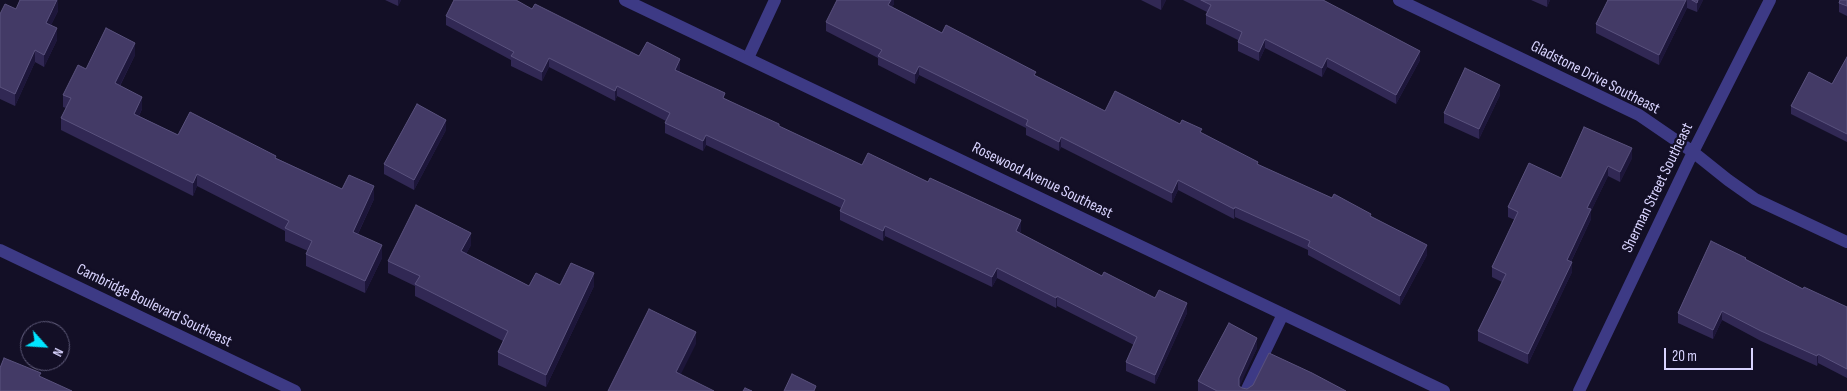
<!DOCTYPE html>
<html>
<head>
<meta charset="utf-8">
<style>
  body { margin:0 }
  #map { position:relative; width:1847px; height:391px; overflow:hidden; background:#130f26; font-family:"Sofia Sans Condensed",sans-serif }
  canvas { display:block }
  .north { position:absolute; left:20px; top:321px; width:50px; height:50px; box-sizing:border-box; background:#130f26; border:1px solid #625e7d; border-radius:50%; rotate:116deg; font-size:14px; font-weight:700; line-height:20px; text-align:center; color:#d9d4ff }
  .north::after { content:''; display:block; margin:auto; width:18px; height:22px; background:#00e5ff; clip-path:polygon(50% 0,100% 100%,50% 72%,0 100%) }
  .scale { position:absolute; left:1664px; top:348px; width:89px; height:22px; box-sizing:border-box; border:2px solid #d9d4ff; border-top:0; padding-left:6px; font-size:15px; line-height:18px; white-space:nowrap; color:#d9d4ff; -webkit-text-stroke:4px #130f26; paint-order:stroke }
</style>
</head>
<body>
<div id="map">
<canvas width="1847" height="391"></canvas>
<div class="north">N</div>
<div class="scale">20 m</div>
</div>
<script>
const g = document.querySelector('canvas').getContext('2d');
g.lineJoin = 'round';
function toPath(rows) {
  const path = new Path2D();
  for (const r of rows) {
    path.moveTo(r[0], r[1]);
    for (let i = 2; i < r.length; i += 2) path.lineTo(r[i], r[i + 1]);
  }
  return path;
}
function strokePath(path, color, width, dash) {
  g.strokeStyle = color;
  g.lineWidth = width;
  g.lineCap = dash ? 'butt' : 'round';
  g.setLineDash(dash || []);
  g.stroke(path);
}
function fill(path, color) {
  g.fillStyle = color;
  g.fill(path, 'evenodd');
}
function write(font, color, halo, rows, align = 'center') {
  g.font = font + ' "Sofia Sans Condensed",sans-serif';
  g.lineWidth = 5;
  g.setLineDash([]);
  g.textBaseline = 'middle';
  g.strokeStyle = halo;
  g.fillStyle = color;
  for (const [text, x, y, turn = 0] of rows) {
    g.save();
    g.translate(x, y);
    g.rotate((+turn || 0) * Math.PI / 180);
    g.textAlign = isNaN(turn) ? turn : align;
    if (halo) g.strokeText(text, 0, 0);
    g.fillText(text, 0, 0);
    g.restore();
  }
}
strokePath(toPath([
  [625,0,1444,391],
  [1399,0,1639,115,1693,152,1728,180,1755,199,1847,242],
  [748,58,775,0],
  [0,250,295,391],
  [1246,391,1283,314],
  [1579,391,1693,152,1770,0]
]), '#3d3a85', 12);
fill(toPath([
  [385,0,401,0,398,6],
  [894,0,894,4,892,7,942,33,1036,76,1105,111,1180,124,1202,133,1258,165,1371,216,1427,255,1400,305,1308,255,1308,250,1235,217,1234,219,1178,190,1172,203,1061,147,1059,151,1026,135,1026,128,919,75,915,84,878,65,878,58,826,31,826,22],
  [1141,0,1166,0,1161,10],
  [1183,0,1323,0,1420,60,1396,104,1327,67,1322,77,1265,48,1259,61,1238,51,1238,40,1206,24,1206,15,1207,12],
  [1531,0,1550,0,1547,7],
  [1608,0,1703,0,1697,12,1687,8,1659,65,1596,33,1596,24],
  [1847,0,1847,16,1839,12,1839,3],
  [16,9,58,11,51,25,57,40,44,67,35,62,15,106,0,99,0,14],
  [532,9,639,56,680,69,679,71,725,99,779,127,862,165,1021,230,1020,233,1102,276,1187,313,1155,384,1126,371,1126,362,1134,345,1057,306,1056,308,997,278,992,287,885,236,883,241,840,220,840,211,841,208,706,145,703,151,665,133,665,123,666,121,617,96,615,101,549,67,542,81,511,66,511,60,446,25,446,16],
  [135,55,120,86,142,109,139,116,178,135,276,158,342,189,374,199,358,234,382,258,365,293,306,266,306,254,308,251,285,241,285,231,197,186,193,196,61,130,61,118,66,108,63,107,63,95,86,69],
  [1847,57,1847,142,1791,114,1791,106,1832,84],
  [1500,95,1479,139,1444,123,1444,113],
  [446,130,414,190,384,174,384,164],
  [1632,158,1620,182,1608,176,1591,211,1591,219,1571,262,1572,272,1528,364,1478,341,1478,331,1502,282,1492,277,1492,267,1515,220,1508,217,1508,207],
  [471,245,466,254,529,286,560,285,594,286,546,387,498,365,498,352,503,341,415,296,415,286,388,273,388,261],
  [1746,260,1803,289,1847,307,1847,378,1818,363,1817,366,1761,341,1722,320,1713,339,1678,323,1678,313],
  [1257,348,1239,386,1242,388,1247,389,1346,391,1198,391,1198,381]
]), '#312854');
fill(toPath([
  [58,0,58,11,46,35,46,23],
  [398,0,401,0,398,6],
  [891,0,894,0,894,4,888,15,888,5],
  [1161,0,1166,0,1161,10],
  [1547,0,1550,0,1547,7],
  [1686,0,1687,0,1687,8,1659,65,1659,55],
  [1698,0,1703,0,1697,12,1697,3],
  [57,28,57,40,44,67,44,55],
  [1265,39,1265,48,1259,61,1259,52],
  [135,43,135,55,115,95,115,83],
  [35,50,35,62,15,106,15,94],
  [1420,51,1420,60,1396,104,1396,95],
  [549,58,549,67,542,81,542,72],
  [1327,58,1327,67,1322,77,1322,68],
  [680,59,680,69,675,79,675,70],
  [919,66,919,75,915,84,915,74],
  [1500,85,1500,95,1479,139,1479,129],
  [617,86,617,96,615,101,615,91],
  [142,97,142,109,134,126,134,114],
  [446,120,446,130,414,190,414,180],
  [706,135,706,145,703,151,703,141],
  [1061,137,1061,147,1059,151,1059,142],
  [1632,148,1632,158,1620,182,1620,172],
  [1608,166,1608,176,1591,211,1591,219,1567,270,1567,260,1587,208],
  [197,174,197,186,193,196,193,183],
  [1178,180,1178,190,1172,203,1172,193],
  [374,186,374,199,353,244,353,232],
  [1235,207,1235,217,1234,219,1234,209],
  [1021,220,1021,230,1016,240,1016,231],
  [885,226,885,236,883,241,883,231],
  [471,233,471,245,461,263,461,251],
  [382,245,382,258,365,293,365,281],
  [1427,245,1427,255,1400,305,1400,296],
  [1572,262,1572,272,1528,364,1528,354],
  [997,268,997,278,992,287,992,277],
  [594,273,594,286,546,387,546,375],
  [1057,296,1057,306,1056,308,1056,298],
  [1187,303,1187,313,1155,384,1155,375],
  [1722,311,1722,320,1713,339,1713,330],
  [696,332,696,344,676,384,676,372],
  [1257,338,1257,348,1239,388,1239,378],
  [1818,354,1818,363,1817,366,1817,356]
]), '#1d163a');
const building = toPath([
  [20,0,57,0,46,23,57,28,44,55,35,50,15,94,0,87,0,14,5,4,16,9,20,0],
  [454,0,516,0,532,9,535,4,639,56,647,42,680,59,675,70,725,93,723,98,779,124,779,126,862,165,868,153,928,182,930,178,1021,220,1016,231,1102,276,1104,272,1155,298,1159,290,1187,303,1155,375,1126,362,1137,337,1057,296,1056,298,997,268,992,277,885,226,883,231,840,211,845,200,706,135,703,141,665,123,670,113,617,86,615,91,549,58,542,72,511,56,514,52,446,16,454,0],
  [837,0,891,0,888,5,942,33,946,25,1036,72,1034,75,1105,111,1115,91,1180,124,1182,120,1202,129,1200,132,1258,162,1257,164,1332,198,1334,194,1371,214,1370,216,1427,245,1400,296,1308,246,1310,241,1235,207,1234,209,1178,180,1172,193,1061,137,1059,142,1026,125,1028,120,919,66,915,74,878,56,882,50,826,22,837,0],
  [1201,0,1323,0,1420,51,1396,95,1327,58,1322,68,1265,39,1259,52,1238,42,1242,32,1206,15,1211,5,1201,0],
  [1608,0,1686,0,1659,55,1596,24,1608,0],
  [1692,0,1698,0,1697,3,1692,0],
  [1840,0,1847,0,1847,6,1839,3,1840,0],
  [106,28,135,43,115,83,142,97,134,114,178,135,190,112,276,156,275,158,342,189,349,175,374,186,353,232,382,245,365,281,306,254,312,241,285,228,289,221,197,174,193,183,61,118,71,98,63,95,78,65,86,69,106,28],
  [1847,57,1847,134,1791,106,1809,72,1832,84,1847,57],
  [1465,68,1500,85,1479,129,1444,113,1465,68],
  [417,104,446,120,414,180,384,164,417,104],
  [1584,127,1632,148,1620,172,1608,166,1587,208,1591,209,1567,260,1572,262,1528,354,1478,331,1506,274,1492,267,1518,212,1508,207,1529,163,1561,178,1584,127],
  [416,205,471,233,461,251,529,286,536,273,560,285,571,263,594,273,546,375,498,352,508,331,415,284,420,276,388,261,416,205],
  [1711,241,1746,258,1745,259,1803,289,1804,287,1847,307,1847,369,1818,354,1817,356,1761,331,1722,311,1713,330,1678,313,1711,241],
  [649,309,696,332,676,372,714,391,608,391,649,309],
  [1229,323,1257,338,1239,378,1239,386,1242,388,1247,389,1253,385,1269,353,1312,373,1346,391,1217,391,1198,381,1229,323],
  [4,358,41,373,39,376,72,391,0,391,0,368,4,358],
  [792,374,816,386,814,391,784,391,792,374],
  [745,388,752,391,743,391,745,388]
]);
fill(building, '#433a66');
strokePath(building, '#5a527e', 1);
write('16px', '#d9d4ff', '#130f26', [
  ["Gladstone Drive Southeast",1595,78,27],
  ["Rosewood Avenue Southeast",1042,181,26],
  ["Sherman Street Southeast",1658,188,-64],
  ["Cambridge Boulevard Southeast",154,306,26]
]);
</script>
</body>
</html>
